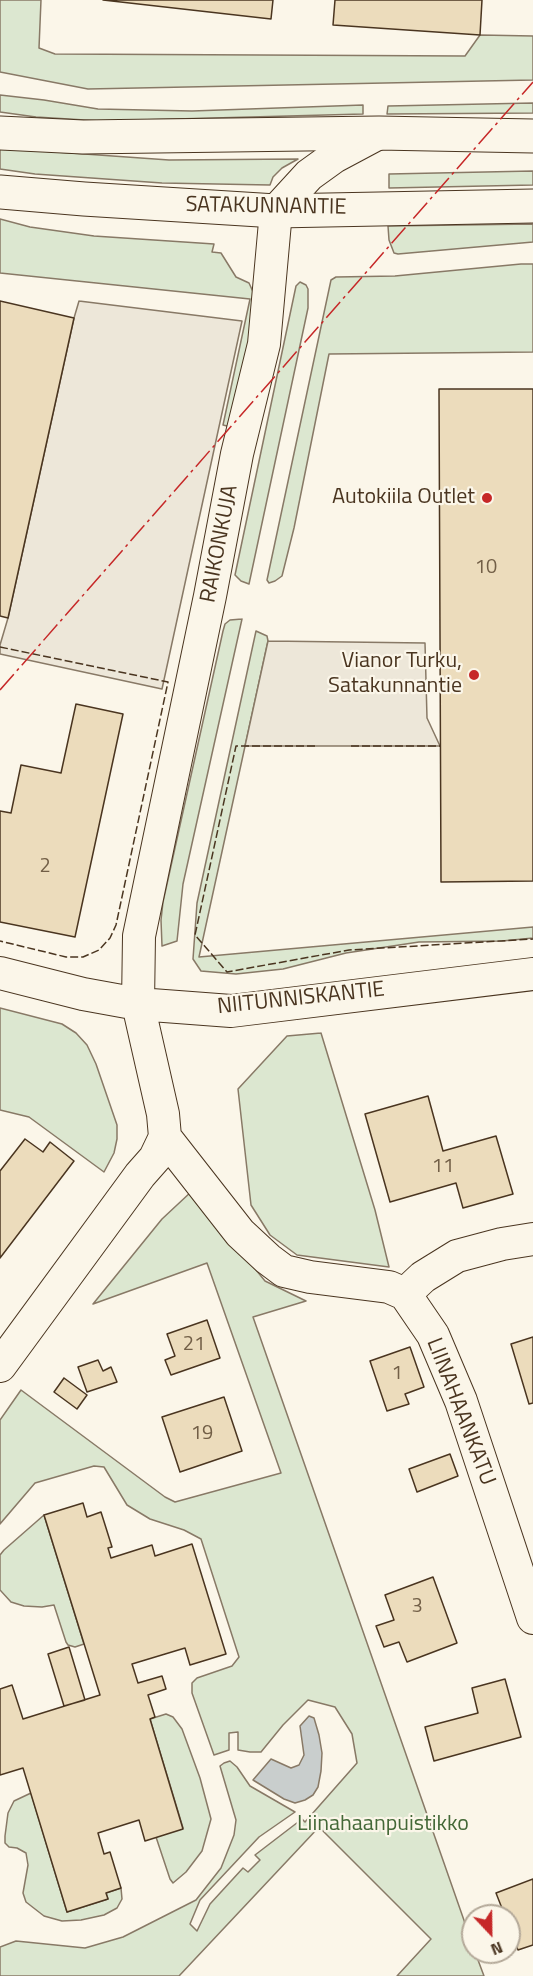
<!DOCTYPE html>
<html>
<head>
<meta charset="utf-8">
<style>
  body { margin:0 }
  #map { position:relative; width:533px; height:1976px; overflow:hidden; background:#fbf6e9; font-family:"Titillium Web",sans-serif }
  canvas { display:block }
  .north { position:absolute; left:461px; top:1904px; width:60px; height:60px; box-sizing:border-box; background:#fbf6e9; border:2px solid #b4a999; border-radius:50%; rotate:158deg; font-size:16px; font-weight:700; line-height:24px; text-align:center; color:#4a3520 }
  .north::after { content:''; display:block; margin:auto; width:21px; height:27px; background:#c62828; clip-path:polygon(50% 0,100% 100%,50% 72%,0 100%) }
</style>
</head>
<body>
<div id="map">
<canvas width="533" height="1976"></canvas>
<div class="north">N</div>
</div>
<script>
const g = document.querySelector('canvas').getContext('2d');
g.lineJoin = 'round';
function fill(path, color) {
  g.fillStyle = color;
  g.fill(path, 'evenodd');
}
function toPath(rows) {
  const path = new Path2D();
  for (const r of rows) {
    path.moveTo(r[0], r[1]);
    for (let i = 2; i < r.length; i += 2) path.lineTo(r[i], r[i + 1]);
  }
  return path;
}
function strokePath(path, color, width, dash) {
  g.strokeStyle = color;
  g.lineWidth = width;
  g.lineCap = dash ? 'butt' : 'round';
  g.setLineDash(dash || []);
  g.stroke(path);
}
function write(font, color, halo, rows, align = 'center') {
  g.font = font + ' "Titillium Web",sans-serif';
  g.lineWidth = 4.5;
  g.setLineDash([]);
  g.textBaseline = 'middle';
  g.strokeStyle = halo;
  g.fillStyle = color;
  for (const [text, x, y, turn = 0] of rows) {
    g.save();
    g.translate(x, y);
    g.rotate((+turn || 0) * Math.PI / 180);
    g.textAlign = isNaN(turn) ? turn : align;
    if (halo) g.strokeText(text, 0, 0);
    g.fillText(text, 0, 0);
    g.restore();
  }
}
const green = toPath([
  [0,0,41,0,39,48,55,54,465,56,480,35,533,36,533,80,88,89,0,72,0,0],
  [0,95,44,100,98,109,192,111,363,105,363,114,101,121,36,117,0,112,0,95],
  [533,103,533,113,387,114,388,106,533,103],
  [0,148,169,160,298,159,282,168,273,177,270,185,162,183,35,174,0,169,0,148],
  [533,171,533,185,389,188,389,174,533,171],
  [0,219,30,227,94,236,214,244,212,252,221,253,236,277,249,283,254,294,252,326,246,360,232,421,227,426,223,425,250,299,0,273,0,219],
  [533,224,533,242,398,254,394,253,389,240,388,226,533,224],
  [521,264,533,264,533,352,329,354,294,528,282,576,275,581,269,583,267,580,331,280,336,277,395,276,521,264],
  [300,282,306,285,308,289,308,308,249,584,241,581,235,575,296,286,300,282],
  [242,619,183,884,177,941,162,946,161,920,163,902,223,631,225,624,230,620,242,619],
  [256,631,267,636,268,641,199,957,533,927,533,938,502,941,419,942,346,953,283,969,236,974,201,971,193,959,197,903,256,631],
  [0,1008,62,1024,76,1033,87,1045,96,1064,117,1125,117,1139,114,1153,104,1172,29,1117,0,1110,0,1008],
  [321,1033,375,1210,389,1267,297,1255,270,1235,251,1205,238,1089,287,1036,321,1033],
  [192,1191,265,1281,306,1301,253,1317,473,1946,473,1952,475,1952,484,1976,397,1976,431,1939,319,1827,179,1976,0,1976,0,1947,16,1941,85,1948,123,1937,196,1900,221,1868,234,1835,236,1820,220,1766,224,1763,230,1761,237,1767,250,1786,295,1812,259,1837,200,1900,190,1924,197,1931,210,1904,243,1868,248,1872,260,1860,255,1855,302,1819,305,1822,357,1763,352,1734,335,1707,308,1700,283,1725,261,1752,250,1752,238,1750,238,1732,229,1733,229,1750,214,1755,192,1693,192,1683,197,1678,232,1666,239,1657,201,1539,184,1530,150,1519,127,1505,104,1467,94,1466,35,1483,0,1524,0,1420,21,1390,165,1497,175,1502,281,1473,207,1263,93,1304,162,1219,192,1191],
  [44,1515,84,1644,75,1647,68,1645,66,1642,54,1605,42,1607,24,1606,11,1602,0,1590,0,1555,4,1550,44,1515],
  [166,1714,173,1717,182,1729,200,1778,211,1819,202,1851,186,1872,173,1883,170,1879,156,1837,183,1828,150,1719,166,1714],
  [31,1793,67,1912,108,1899,106,1893,121,1888,122,1899,117,1908,104,1915,81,1920,62,1921,44,1916,26,1902,23,1893,28,1865,26,1853,17,1848,9,1847,5,1843,5,1836,8,1813,14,1801,31,1793]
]);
fill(green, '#dce7d0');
strokePath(green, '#887966', 1.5);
const parking = toPath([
  [79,301,242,321,162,689,0,654,0,645,8,618,74,318,79,301],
  [268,641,425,643,427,718,440,746,245,746,268,641]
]);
fill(parking, '#ede7d9');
strokePath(parking, '#887966', 1.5);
const water = toPath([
  [309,1716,314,1718,319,1735,322,1753,321,1771,318,1787,313,1795,305,1800,295,1803,284,1799,253,1780,271,1759,291,1768,299,1765,304,1755,300,1726,309,1716]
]);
fill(water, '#c9cecd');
strokePath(water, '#887966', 1.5);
const building = toPath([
  [103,0,273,0,271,19,103,0],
  [335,0,482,0,480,35,333,25,335,0],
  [0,301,74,318,8,618,0,616,0,301],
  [439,389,533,389,533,881,441,882,439,389],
  [76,704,123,714,75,937,0,922,0,811,11,813,21,765,61,773,76,704],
  [428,1096,443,1151,496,1136,513,1194,463,1208,456,1183,390,1202,365,1114,428,1096],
  [25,1139,43,1152,50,1142,74,1161,0,1258,0,1171,25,1139],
  [207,1320,220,1358,171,1375,165,1360,175,1356,167,1334,207,1320],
  [533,1337,533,1403,529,1404,511,1344,533,1337],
  [410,1347,424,1387,405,1394,409,1404,387,1411,370,1361,410,1347],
  [98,1360,103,1371,111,1367,117,1382,87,1392,78,1367,98,1360],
  [64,1378,87,1395,77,1409,54,1392,64,1378],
  [224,1397,242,1451,180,1472,162,1417,224,1397],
  [450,1454,458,1476,417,1492,409,1469,450,1454],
  [83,1503,87,1517,101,1512,112,1547,108,1548,111,1558,152,1545,155,1556,192,1544,226,1654,190,1665,185,1648,132,1664,138,1683,162,1676,166,1689,148,1695,155,1717,150,1719,183,1829,145,1841,139,1820,98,1833,104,1854,110,1852,121,1888,106,1893,108,1899,67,1912,23,1768,0,1775,0,1689,12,1685,23,1719,100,1695,44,1515,83,1503],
  [433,1577,457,1643,407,1662,399,1642,384,1647,376,1626,394,1620,385,1595,433,1577],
  [69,1647,85,1700,64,1706,48,1654,69,1647],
  [505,1679,521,1737,434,1761,425,1727,478,1713,472,1688,505,1679],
  [533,1879,533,1945,518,1950,509,1927,509,1916,505,1916,496,1893,533,1879]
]);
fill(building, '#ecdcbc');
strokePath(building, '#4a3520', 1.5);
const minor = toPath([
  [0,973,83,994,138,1004,231,1011,533,974],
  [165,1137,240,1233,268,1259,284,1271,310,1277,389,1287,405,1294,433,1335,461,1401,533,1618],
  [405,1294,423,1277,457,1256,502,1244,533,1239],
  [0,1366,140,1175,155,1158,165,1137,163,1114,138,1004,139,936,210,596,237,454,264,344,276,211,309,175,334,157,379,133]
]);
const secondary = toPath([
  [0,133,83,137,379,133,533,136],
  [0,192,84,199,276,211,533,206]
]);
strokePath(minor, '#4a3520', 34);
strokePath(secondary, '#4a3520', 35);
strokePath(minor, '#fbf6e9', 32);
strokePath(secondary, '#fbf6e9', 33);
strokePath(toPath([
  [0,647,168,682,116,925,110,938,99,950,83,957,66,957,0,941],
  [315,746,236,746,195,935,227,972,349,950,533,939],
  [351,746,440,746]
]), '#4a3520', 1.5, [8, 3]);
strokePath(toPath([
  [0,690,533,82]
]), '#c62828', 1.5, [21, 4.5, 3, 4.5]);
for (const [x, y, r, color] of [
  [487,498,6,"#c62828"],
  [474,675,6,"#c62828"]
]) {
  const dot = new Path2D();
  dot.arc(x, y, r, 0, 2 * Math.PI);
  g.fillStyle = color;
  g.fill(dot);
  strokePath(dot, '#fbf6e9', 2);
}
write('20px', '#725f47', null, [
  ["10",486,568],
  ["2",45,867],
  ["11",443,1167],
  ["21",194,1345],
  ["1",397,1374],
  ["19",202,1434],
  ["3",417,1607]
]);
write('22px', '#4a3520', '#fbf6e9', [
  ["SATAKUNNANTIE",266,207,1],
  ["RAIKONKUJA",220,544,-79],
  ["NIITUNNISKANTIE",301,999,-6],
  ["LIINAHAANKATU",460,1412,69]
]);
write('22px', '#4a3520', '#fbf6e9', [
  ["Autokiila Outlet",475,498],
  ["Vianor Turku,",462,662],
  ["Satakunnantie",462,687]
], 'right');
write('22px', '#436837', '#fbf6e9', [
  ["Liinahaanpuistikko",383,1825]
]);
</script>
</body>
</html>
